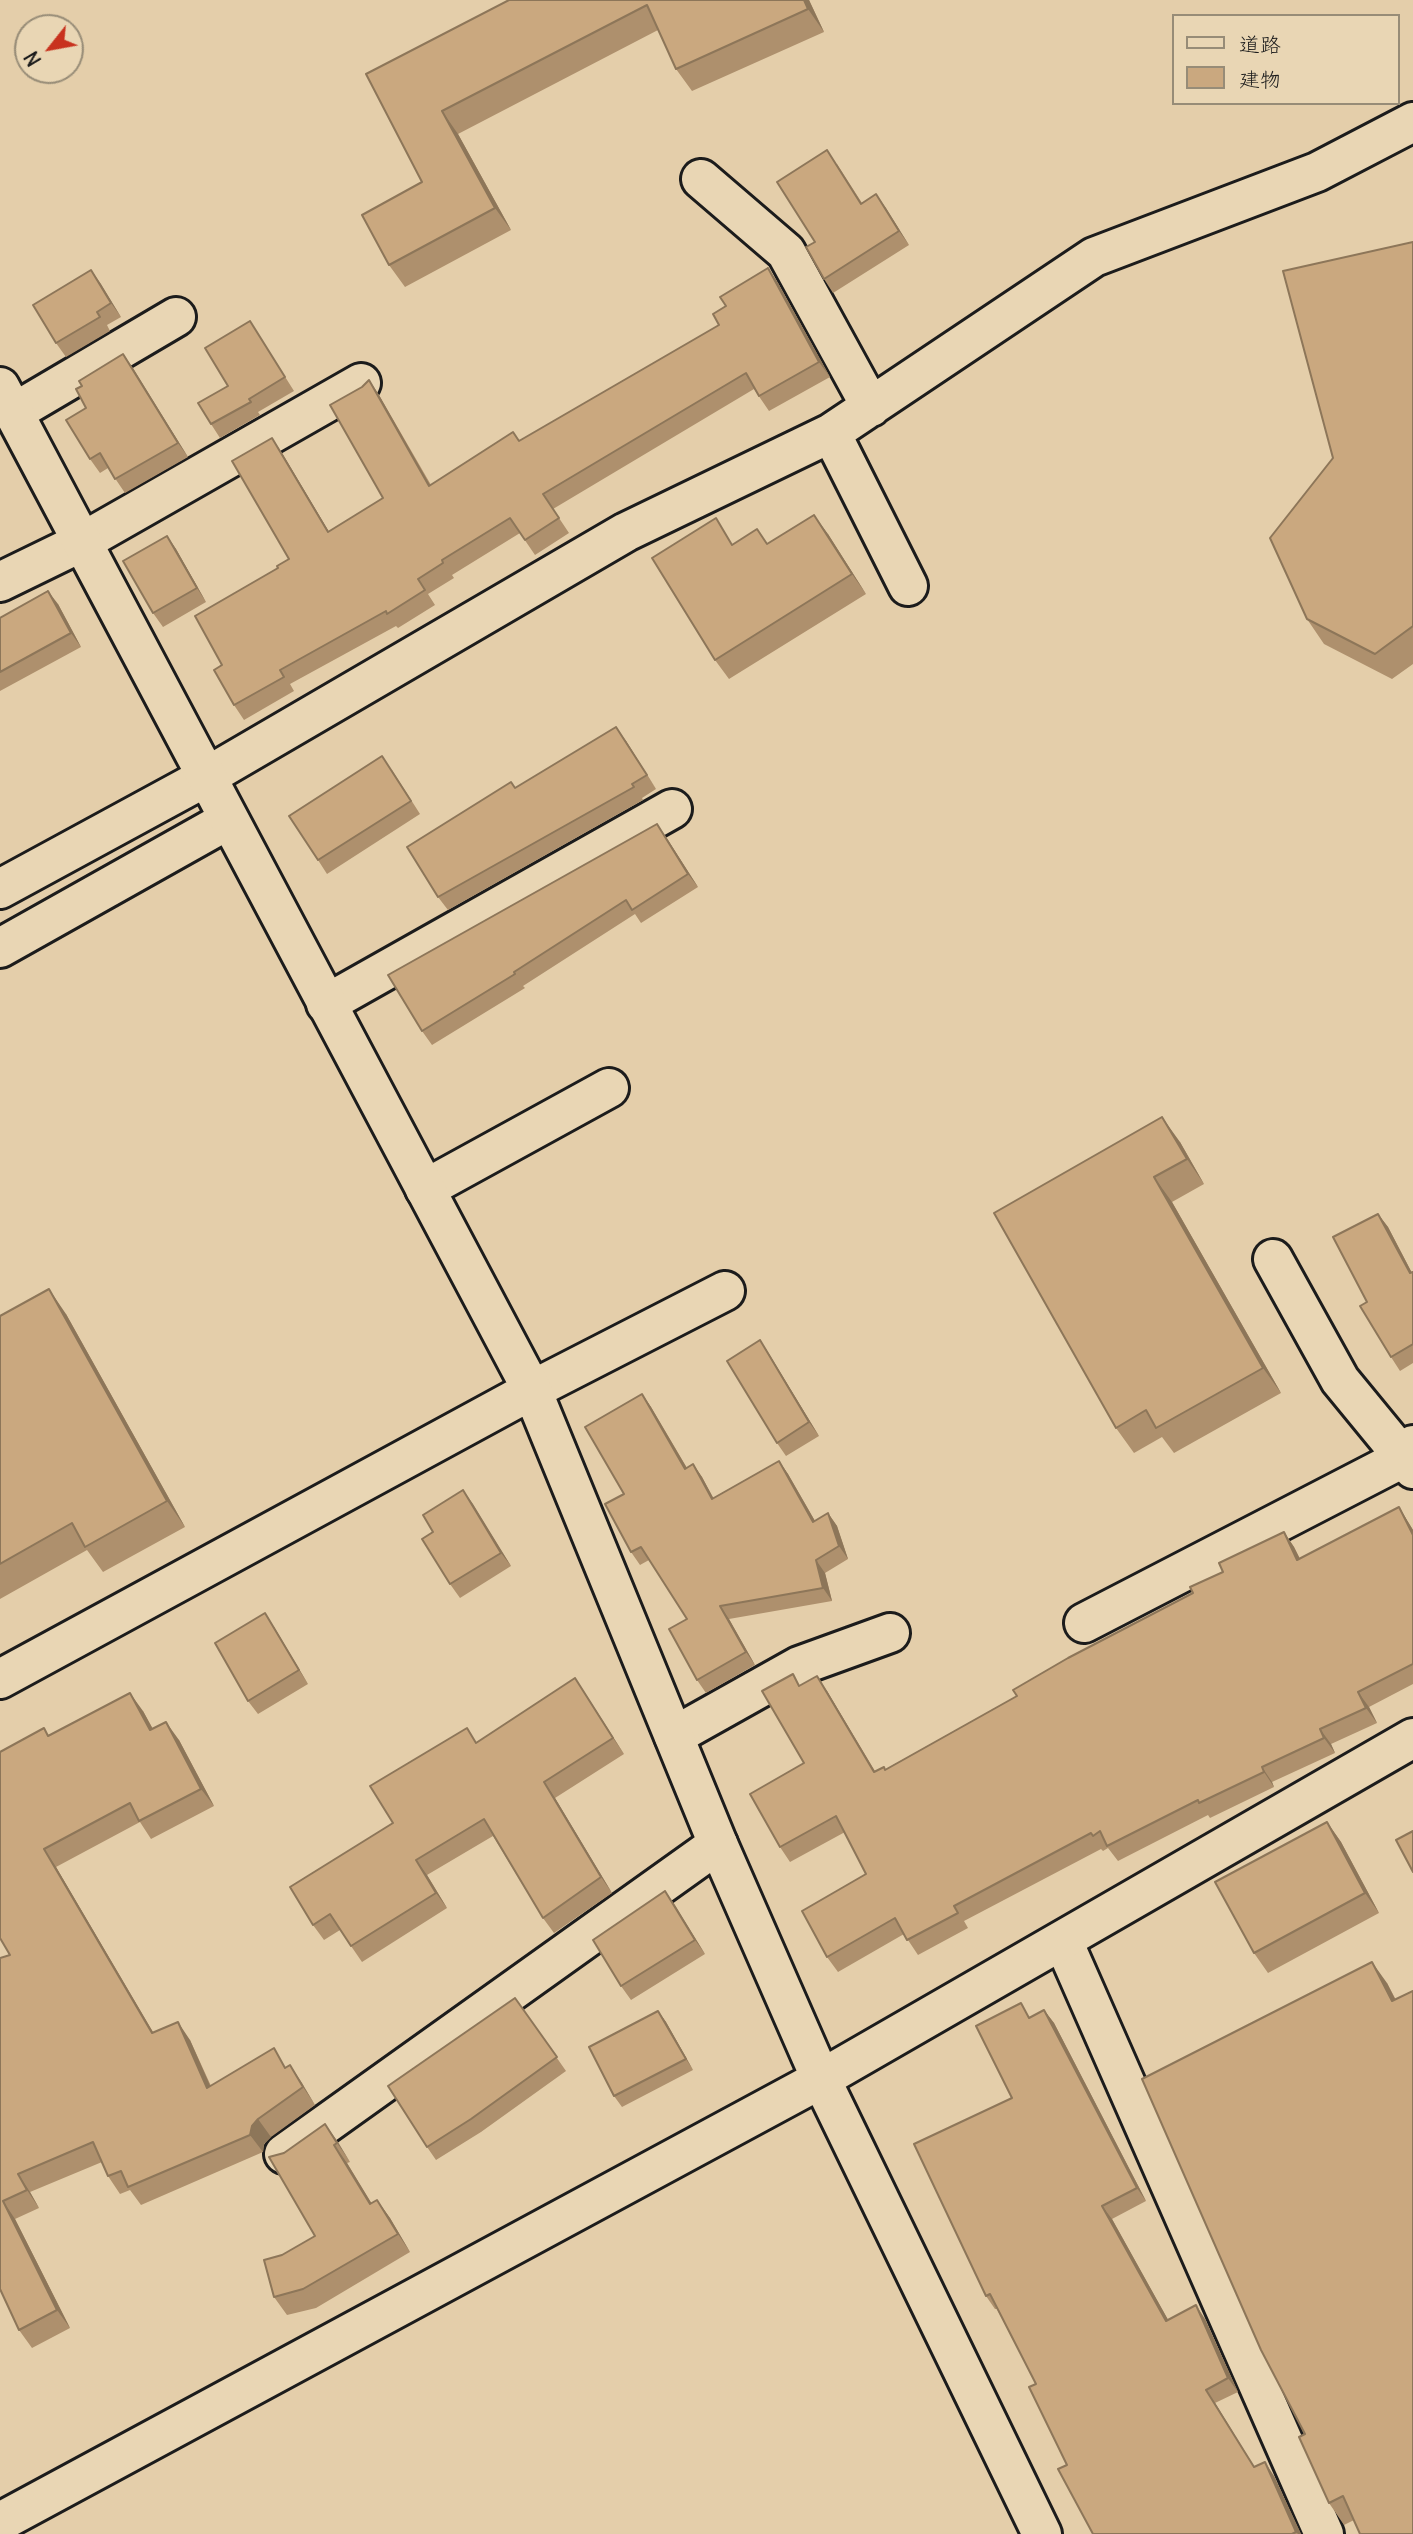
<!DOCTYPE html>
<html>
<head>
<meta charset="utf-8">
<style>
  body { margin:0 }
  #map { position:relative; width:1413px; height:2534px; overflow:hidden; background:#e4ceaa; font-family:Delius,"Klee One",sans-serif }
  canvas { display:block }
  .legend { position:absolute; left:1172px; top:14px; width:228px; height:91px; box-sizing:border-box; background:#e9d6b4; border:2px solid #978c77; margin:0; padding:9px 12px; list-style:none; font-size:21px; color:#1c1c1c }
  .legend li { display:flex; align-items:center; gap:14px; height:35px }
  .legend b { width:35px; border:2px solid #978c77 }
  .north { position:absolute; left:14px; top:14px; width:70px; height:70px; box-sizing:border-box; background:#e9d6b4; border:2px solid #978c77; border-radius:50%; rotate:239deg; font-size:19px; font-weight:700; line-height:28px; text-align:center; color:#1c1c1c }
  .north::after { content:''; display:block; margin:auto; width:24px; height:32px; background:#c8321e; clip-path:polygon(50% 0,100% 100%,50% 72%,0 100%) }
</style>
</head>
<body>
<div id="map">
<canvas width="1413" height="2534"></canvas>
<ul class="legend">
<li><b style="height:9px;background:#e9d6b4"></b>道路</li>
<li><b style="height:19px;background:#caa87f"></b>建物</li>
</ul>
<div class="north">N</div>
</div>
<script>
const g = document.querySelector('canvas').getContext('2d');
g.lineJoin = 'round';
function toPath(rows) {
  const path = new Path2D();
  for (const r of rows) {
    path.moveTo(r[0], r[1]);
    for (let i = 2; i < r.length; i += 2) path.lineTo(r[i], r[i + 1]);
  }
  return path;
}
function strokePath(path, color, width, dash) {
  g.strokeStyle = color;
  g.lineWidth = width;
  g.lineCap = dash ? 'butt' : 'round';
  g.setLineDash(dash || []);
  g.stroke(path);
}
function fill(path, color) {
  g.fillStyle = color;
  g.fill(path, 'evenodd');
}
const minor = toPath([
  [701,179,786,252,871,407],
  [13,413,176,317],
  [831,433,908,586],
  [0,582,82,542,361,383],
  [0,889,206,777,626,532,831,433,1094,257,1317,172,1413,122],
  [0,948,228,820],
  [326,1004,672,809],
  [425,1189,609,1088],
  [1273,1259,1340,1380,1413,1469],
  [532,1390,725,1291],
  [1084,1623,1403,1458,1413,1445],
  [674,1736,799,1666,890,1633],
  [1063,1941,1324,2534],
  [284,2154,718,1844]
]);
const tertiary = toPath([
  [0,387,532,1390,718,1844,821,2079,1042,2534],
  [0,1679,532,1390],
  [0,2522,821,2079,1413,1738]
]);
strokePath(minor, '#1c1c1c', 44);
strokePath(tertiary, '#1c1c1c', 44);
strokePath(minor, '#e9d6b4', 38);
strokePath(tertiary, '#e9d6b4', 38);
fill(toPath([
  [509,0,809,0,824,32,692,91,676,69,658,30,458,134,511,230,405,287,389,265,422,182,366,74],
  [837,164,862,203,876,194,909,245,833,293,824,279,815,242],
  [1413,242,1413,664,1392,679,1324,644,1307,619,1333,458],
  [768,268,778,283,830,377,769,411,754,389,553,509,569,533,535,555,520,533,452,575,454,578,428,594,435,605,398,628,396,626,290,684,294,691,244,720,234,705,222,665,278,568,289,559,282,453,329,532,383,498,362,387,369,380,379,395,431,485,519,441,719,325,726,306],
  [91,270,121,317,107,325,110,331,66,357,56,343],
  [250,321,294,391,258,412,260,415,220,438,211,424,228,386],
  [123,354,188,457,125,493,108,468,100,473,90,459,86,408,82,386],
  [828,534,866,594,729,679,715,660,733,544,768,544],
  [167,536,176,549,206,602,163,627,153,613],
  [58,604,81,647,0,691,0,618],
  [626,741,656,789,642,798,643,800,448,910,438,897,515,788],
  [392,770,420,814,327,874,318,860],
  [666,837,698,887,641,923,635,914,523,986,525,988,432,1045,422,1031],
  [1180,1142,1204,1184,1172,1202,1281,1393,1174,1453,1162,1437,1134,1453,1116,1428,994,1213],
  [1378,1214,1388,1227,1412,1273,1413,1272,1413,1363,1400,1371,1391,1357,1367,1302],
  [66,1314,185,1527,103,1572,87,1550,0,1599,0,1316],
  [760,1340,769,1354,819,1436,786,1456,777,1443],
  [642,1394,651,1407,687,1468,693,1464,702,1477,713,1498,779,1461,788,1474,815,1521,828,1513,837,1526,848,1559,825,1573,832,1601,729,1619,755,1665,706,1693,697,1680,687,1619,649,1560,640,1565,631,1552,624,1494],
  [463,1490,511,1566,460,1598,450,1584,433,1532],
  [1399,1507,1413,1530,1413,1684,1369,1707,1377,1723,1331,1744,1335,1753,1272,1782,1274,1787,1210,1818,1208,1815,1118,1861,1108,1848,1103,1851,1101,1849,964,1921,968,1928,918,1955,904,1934,838,1972,827,1957,866,1874,845,1832,790,1862,780,1847,804,1763,801,1685,827,1691,875,1771,886,1769,1017,1696,1193,1593,1223,1572,1284,1532,1294,1547,1300,1559],
  [274,1627,308,1684,258,1714,248,1701],
  [575,1678,624,1754,555,1798,612,1893,554,1933,543,1918,493,1836,427,1875,447,1908,362,1962,340,1930,324,1940,313,1925,393,1823,477,1742],
  [143,1711,153,1729,179,1740,214,1806,151,1839,140,1822,56,1867,153,2032,190,2040,211,2086,287,2067,290,2065,315,2105,271,2137,264,2144,263,2152,141,2205,130,2190,120,2194,108,2176,102,2162,30,2192,39,2208,15,2219,70,2328,32,2348,19,2330,0,2289,10,1955,49,1736],
  [1327,1822,1341,1842,1379,1913,1268,1973,1254,1953],
  [665,1891,705,1954,631,2000,621,1986],
  [1387,1983,1396,2000,1354,2520,1344,2525,1329,2503,1305,2434],
  [515,1998,566,2071,481,2132,436,2160,427,2147],
  [1044,2010,1054,2023,1146,2201,1112,2219,1168,2320,1205,2319,1238,2392,1215,2403,1254,2467,1274,2476,1301,2534,1093,2534,1036,2384,997,2309,995,2309,986,2296,1012,2098,1031,2017],
  [658,2011,666,2022,693,2070,622,2107,614,2096],
  [325,2124,350,2162,347,2163,371,2203,377,2200,390,2218,410,2252,316,2308,287,2315,274,2297,282,2255,315,2236,284,2153]
]), '#ae906d');
fill(toPath([
  [804,0,809,0,824,32,808,9],
  [442,111,458,134,511,230,495,208],
  [876,194,886,208,909,245,899,231],
  [768,268,778,283,830,377,819,362],
  [91,270,101,284,121,317,111,303],
  [123,354,133,368,188,457,178,443],
  [369,380,379,395,439,501,429,486],
  [272,438,282,453,338,547,328,532],
  [814,515,828,534,866,594,852,574],
  [167,536,176,549,206,602,197,588],
  [48,591,58,604,81,647,71,633],
  [616,727,626,741,656,789,647,775],
  [657,824,666,837,698,887,688,874],
  [1162,1117,1180,1142,1204,1184,1187,1159],
  [1154,1177,1172,1202,1281,1393,1263,1368],
  [1378,1214,1388,1227,1413,1275,1410,1273],
  [49,1289,66,1314,185,1527,167,1501],
  [760,1340,769,1354,819,1436,809,1422],
  [642,1394,651,1407,695,1482,685,1469],
  [779,1461,788,1474,823,1535,813,1522],
  [693,1464,702,1477,721,1512,712,1499],
  [463,1490,473,1504,511,1566,501,1553],
  [1399,1507,1413,1530,1413,1535],
  [828,1513,837,1526,848,1559,839,1546],
  [1284,1532,1294,1547,1308,1575,1297,1560],
  [816,1560,825,1573,832,1601,823,1588],
  [720,1606,729,1619,755,1665,746,1652],
  [265,1613,274,1627,308,1684,299,1670],
  [817,1676,827,1691,884,1787,874,1772],
  [575,1678,585,1693,624,1754,613,1738],
  [1358,1692,1369,1707,1377,1723,1366,1708],
  [130,1693,143,1711,163,1748,150,1730],
  [166,1722,179,1740,214,1806,201,1789],
  [1320,1729,1331,1744,1335,1753,1324,1738],
  [1262,1767,1272,1782,1274,1787,1264,1772],
  [544,1782,555,1798,612,1893,601,1877],
  [1327,1822,1341,1842,1379,1913,1365,1893],
  [44,1849,56,1867,164,2051,152,2033],
  [416,1860,427,1875,447,1908,436,1893],
  [665,1891,675,1905,705,1954,695,1940],
  [1372,1962,1387,1983,1407,2023,1392,2001],
  [1044,2010,1054,2023,1146,2201,1137,2188],
  [658,2011,666,2022,693,2070,686,2059],
  [178,2022,190,2040,219,2106,207,2088],
  [290,2065,302,2083,315,2105,303,2087],
  [258,2119,271,2137,264,2144,263,2152,250,2135,252,2126],
  [325,2124,338,2142,350,2162,337,2143],
  [334,2145,347,2163,383,2222,370,2204],
  [18,2174,30,2192,39,2208,27,2190],
  [377,2200,390,2218,410,2252,398,2234],
  [3,2201,15,2219,70,2328,57,2310],
  [1102,2206,1112,2219,1176,2334,1166,2321],
  [1196,2305,1205,2319,1238,2392,1228,2378],
  [1206,2390,1215,2403,1263,2481,1254,2467],
  [1265,2462,1274,2476,1301,2534,1298,2534,1296,2532]
]), '#8d7659');
const building = toPath([
  [509,0,804,0,808,9,676,69,647,5,442,111,495,208,389,265,362,215,422,182,366,74,509,0],
  [827,150,861,204,876,194,899,231,824,279,806,247,815,242,777,182,827,150],
  [1413,242,1413,626,1375,654,1307,619,1270,538,1333,458,1283,271,1413,242],
  [768,268,819,362,759,396,746,373,543,494,559,518,525,540,510,518,442,560,443,563,418,579,425,590,387,614,386,611,280,670,284,677,234,705,214,670,222,665,195,616,278,568,277,566,289,559,232,461,272,438,328,532,383,498,330,405,362,387,369,380,429,486,513,432,519,441,719,325,713,314,726,306,720,297,768,268],
  [91,270,111,303,97,312,100,317,56,343,33,305,91,270],
  [250,321,285,377,249,399,251,402,211,424,198,403,228,386,205,348,250,321],
  [123,354,178,443,115,479,100,453,90,459,66,420,86,408,76,389,82,386,79,381,123,354],
  [814,515,852,574,715,660,652,558,716,518,732,545,757,529,767,544,814,515],
  [167,536,197,588,153,613,123,561,167,536],
  [48,591,71,633,0,672,0,618,48,591],
  [616,727,647,775,632,784,634,787,438,897,407,847,511,782,515,788,616,727],
  [382,756,411,801,318,860,289,816,382,756],
  [657,824,688,874,632,910,626,900,514,972,515,974,422,1031,388,975,657,824],
  [1162,1117,1187,1159,1154,1177,1263,1368,1156,1428,1146,1410,1116,1428,994,1213,1162,1117],
  [1378,1214,1410,1273,1413,1272,1413,1344,1391,1357,1360,1306,1367,1302,1333,1237,1378,1214],
  [49,1289,167,1501,85,1547,72,1523,0,1564,0,1316,49,1289],
  [760,1340,809,1422,777,1443,727,1361,760,1340],
  [642,1394,685,1469,693,1464,712,1499,779,1461,813,1522,828,1513,839,1546,816,1560,823,1588,720,1606,746,1652,697,1680,669,1629,687,1619,641,1547,631,1552,605,1504,624,1494,585,1427,642,1394],
  [463,1490,501,1553,450,1584,422,1539,433,1532,423,1515,463,1490],
  [1399,1507,1413,1535,1413,1664,1358,1692,1366,1708,1320,1729,1324,1738,1262,1767,1264,1772,1199,1803,1198,1800,1107,1846,1100,1831,1093,1836,1091,1833,954,1906,958,1913,907,1940,895,1918,827,1957,802,1911,866,1874,836,1816,780,1847,750,1794,804,1763,762,1691,793,1674,799,1686,817,1676,874,1772,884,1767,885,1770,1017,1696,1013,1690,1068,1658,1193,1593,1190,1587,1223,1572,1219,1563,1284,1532,1297,1560,1399,1507],
  [265,1613,299,1670,248,1701,215,1643,265,1613],
  [575,1678,613,1738,544,1782,601,1877,543,1918,484,1819,416,1860,436,1893,351,1946,330,1914,313,1925,290,1887,393,1823,370,1786,467,1728,476,1743,575,1678],
  [130,1693,150,1730,166,1722,201,1789,139,1821,130,1803,44,1849,152,2033,178,2022,207,2088,274,2048,285,2068,290,2065,303,2087,258,2119,252,2126,250,2135,128,2187,121,2171,108,2176,93,2142,18,2174,27,2190,3,2201,57,2310,19,2330,0,2289,0,1958,10,1955,0,1938,0,1752,44,1728,48,1736,130,1693],
  [1327,1822,1365,1893,1254,1953,1215,1882,1327,1822],
  [1413,1831,1413,1872,1396,1840,1413,1831],
  [665,1891,695,1940,621,1986,593,1940,665,1891],
  [1372,1962,1392,2001,1413,1991,1413,2534,1360,2534,1343,2496,1329,2503,1299,2437,1305,2434,1261,2350,1142,2079,1372,1962],
  [515,1998,557,2057,471,2119,427,2147,388,2086,515,1998],
  [1021,2003,1029,2018,1044,2010,1137,2188,1102,2206,1166,2321,1196,2305,1228,2378,1206,2390,1254,2467,1265,2462,1296,2532,1292,2534,1093,2534,1058,2469,1067,2465,1029,2387,1036,2384,990,2294,986,2296,914,2144,1012,2098,976,2026,1021,2003],
  [658,2011,686,2059,614,2096,589,2047,658,2011],
  [325,2124,337,2143,334,2145,370,2204,377,2200,398,2234,303,2289,274,2297,264,2260,282,2255,315,2236,269,2157,284,2153,325,2124]
]);
fill(building, '#caa87f');
strokePath(building, '#8d7659', 2);
</script>
</body>
</html>
